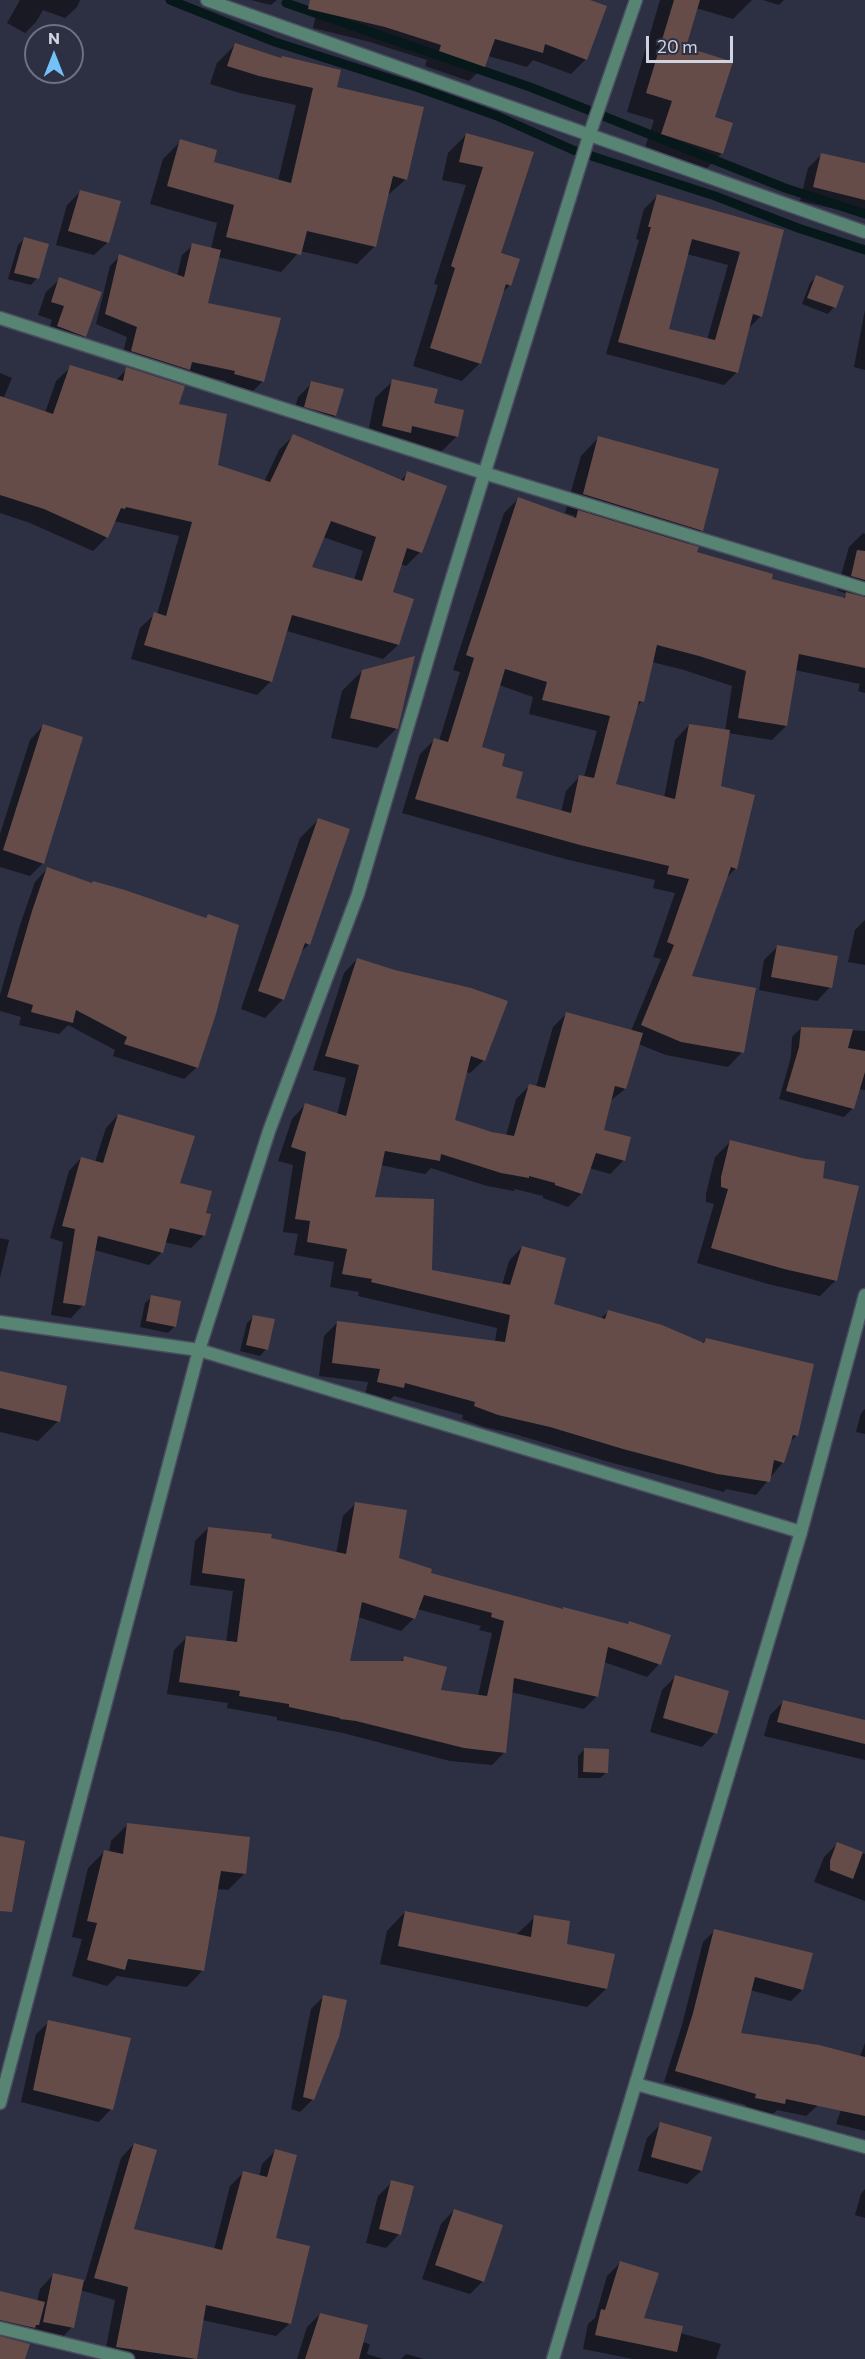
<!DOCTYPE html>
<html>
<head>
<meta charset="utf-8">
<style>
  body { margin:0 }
  #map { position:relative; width:865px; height:2359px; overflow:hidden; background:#2d2f43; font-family:Commissioner,sans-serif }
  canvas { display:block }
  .north { position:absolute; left:24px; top:24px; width:60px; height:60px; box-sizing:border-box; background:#2d2f43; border:2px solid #6e7182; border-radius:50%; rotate:0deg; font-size:16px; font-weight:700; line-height:24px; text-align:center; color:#d0d3e0 }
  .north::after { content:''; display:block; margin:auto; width:21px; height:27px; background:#73c1f6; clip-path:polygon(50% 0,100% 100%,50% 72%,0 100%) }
  .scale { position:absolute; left:646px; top:36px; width:87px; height:27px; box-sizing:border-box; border:3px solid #d0d3e0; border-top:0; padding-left:8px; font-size:18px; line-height:21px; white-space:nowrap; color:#d0d3e0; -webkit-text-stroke:4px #2d2f43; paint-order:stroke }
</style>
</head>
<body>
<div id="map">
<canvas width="865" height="2359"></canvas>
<div class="north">N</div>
<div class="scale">20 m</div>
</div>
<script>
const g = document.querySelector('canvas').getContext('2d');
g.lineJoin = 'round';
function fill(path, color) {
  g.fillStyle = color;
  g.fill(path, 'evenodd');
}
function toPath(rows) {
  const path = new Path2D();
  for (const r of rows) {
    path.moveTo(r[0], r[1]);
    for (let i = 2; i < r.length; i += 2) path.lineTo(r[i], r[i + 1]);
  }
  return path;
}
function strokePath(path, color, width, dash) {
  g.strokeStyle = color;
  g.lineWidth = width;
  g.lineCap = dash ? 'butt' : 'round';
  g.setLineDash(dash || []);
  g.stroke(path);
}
fill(toPath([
  [20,0,80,0,77,7,65,18,43,10,36,22,25,33,7,23],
  [251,0,277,0,271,5],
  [319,0,585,0,586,59,571,74,533,60,527,67,488,56,484,66,469,81,425,66,427,60,370,42,313,28],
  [660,0,752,0,733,19,696,8,684,48,713,118,731,124,721,154,702,173,643,154,654,120,627,112],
  [763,0,784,0,779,5],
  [235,45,335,88,406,179,387,196,375,246,357,264,300,251,281,272,218,257,206,304,263,381,253,391,225,384,226,381,121,361,127,337,96,324,110,266,120,256,177,276,182,255,193,245,211,249,217,223,150,204,163,159,181,141,212,163,278,181,296,105,240,93,210,84,217,63],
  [466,135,532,153,500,254,510,285,502,293,480,363,462,381,413,366,438,285,434,284,466,185,442,180,448,153],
  [822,154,865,165,865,212,862,215,800,201,808,168],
  [80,192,108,242,94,255,56,245,67,205],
  [657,196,783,231,761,316,748,329,737,372,724,385,606,354,639,240,636,239,644,209],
  [687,254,728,265,707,340,667,330],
  [24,239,37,278,31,285,8,279,18,245],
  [816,277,842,286,834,307,828,314,802,304,810,283],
  [60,279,85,336,72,349,45,340,52,320,38,315,46,292],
  [865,310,865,370,854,367],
  [71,367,115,381,127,369,177,406,217,466,264,482,279,450,293,436,400,481,408,473,420,552,406,566,400,564,391,593,398,645,383,659,287,631,271,681,257,695,131,659,140,628,155,614,157,615,179,536,114,521,107,537,93,551,30,523,0,513,0,373,12,378,3,399,45,413,56,381],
  [323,537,363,551,354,580,310,568],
  [393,381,457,436,439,454,392,449,366,443,375,398],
  [312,383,335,416,321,429,292,420,298,397],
  [599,437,701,530,687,545,695,553,770,580,842,599,847,594,837,590,849,547,863,533,865,534,865,693,858,691,860,684,795,670,786,726,772,740,728,733,719,788,736,868,726,878,690,977,742,1052,728,1067,666,1055,638,1044,625,1089,610,1101,602,1131,624,1160,610,1174,589,1168,581,1194,568,1207,543,1198,543,1196,515,1189,514,1191,487,1186,431,1168,425,1174,380,1165,373,1199,430,1271,502,1285,509,1261,522,1247,552,1305,600,1319,609,1311,702,1343,706,1339,796,1436,789,1443,783,1462,756,1495,726,1489,724,1492,609,1462,511,1433,484,1427,462,1419,463,1415,394,1396,389,1401,365,1395,368,1382,319,1376,324,1336,337,1323,495,1342,497,1328,358,1296,359,1292,330,1287,334,1262,294,1255,298,1234,283,1232,293,1165,278,1161,292,1119,305,1105,337,1115,346,1078,313,1070,344,973,357,959,484,1060,470,1073,466,1072,453,1121,506,1136,516,1099,529,1086,536,1087,553,1027,566,1014,631,1031,661,959,653,957,675,893,653,888,655,880,565,859,402,813,420,754,434,740,439,741,460,672,453,670,504,513,518,499,572,519,575,516,565,513,581,456],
  [652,662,684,670,732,686,725,731,689,725,675,740,664,798,615,785,635,709,642,701],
  [499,685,533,697,529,714,597,731,584,777,580,776,566,791,561,812,514,799,500,767,480,748],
  [362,671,396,729,377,748,331,738,342,691],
  [43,726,43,863,30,876,0,867,0,834,30,740],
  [318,820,309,944,300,953,283,999,265,1018,241,1009,300,838],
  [47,869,205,919,209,915,197,1067,184,1079,113,1056,115,1050,68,1025,59,1034,19,1025,21,1017,0,1011,0,995,20,925,35,882],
  [865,920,865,965,848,962,855,930],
  [778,946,830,987,817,1001,759,990,764,960],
  [801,1028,865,1031,865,1090,858,1089,853,1108,844,1117,779,1099,791,1057,792,1037],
  [118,1115,204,1214,209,1215,203,1236,191,1248,164,1242,162,1252,149,1265,94,1250,83,1305,71,1318,51,1315,63,1242,50,1238,69,1171,81,1158,95,1162,106,1128],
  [730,1142,822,1179,836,1280,820,1296,768,1284,697,1263,714,1204,706,1202,706,1194,715,1157],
  [0,1238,9,1240,0,1278],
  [152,1297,175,1326,168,1333,140,1327,145,1303],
  [254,1316,266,1349,260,1356,240,1351,247,1323],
  [0,1372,58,1421,38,1441,0,1432],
  [865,1409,865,1434,856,1432,861,1413],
  [356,1503,397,1559,429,1574,562,1610,627,1625,630,1622,659,1664,647,1677,604,1662,597,1696,584,1709,511,1692,504,1753,492,1765,450,1761,343,1733,277,1720,277,1717,227,1708,228,1703,167,1694,174,1650,186,1638,226,1642,233,1591,190,1585,195,1541,208,1528,269,1539,336,1554,343,1516],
  [417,1609,481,1626,479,1630,492,1633,478,1696,439,1691,404,1658,400,1662,348,1662,358,1617,401,1631,414,1618],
  [675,1677,715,1733,702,1747,650,1732,662,1690],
  [783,1702,865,1722,865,1760,764,1736,770,1715],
  [585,1749,607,1772,600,1778,578,1778,578,1756],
  [127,1825,244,1874,228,1890,217,1889,203,1970,187,1987,117,1976,107,1986,72,1976,82,1939,72,1937,88,1868,104,1852,109,1853,111,1841],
  [837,1844,865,1854,865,1901,814,1882,824,1857],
  [405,1912,516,1935,535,1917,606,1989,587,2007,380,1964,387,1931],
  [714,1931,802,1990,791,2001,750,1990,739,2034,818,2105,806,2116,777,2110,772,2115,745,2109,746,2105,664,2082,682,2025,703,1942],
  [324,1996,313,2099,300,2112,291,2109,311,2009],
  [49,2022,111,2109,99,2122,21,2102,36,2034],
  [865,2043,865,2131,836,2124],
  [661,2124,701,2171,687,2184,638,2171,647,2138],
  [134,2144,132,2230,214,2250,230,2186,243,2173,259,2177,262,2164,275,2151,274,2239,290,2323,276,2336,202,2320,194,2359,104,2359,115,2300,80,2290,72,2327,59,2341,0,2334,0,2293,37,2302,40,2289,53,2275,85,2281,121,2158],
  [392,2182,399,2234,386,2248,366,2243,378,2196],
  [865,2189,865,2218,855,2215,861,2194],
  [454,2210,483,2281,470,2294,422,2279,441,2224],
  [620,2263,642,2319,680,2333,721,2344,716,2359,633,2359,583,2349,588,2324,595,2318,607,2276],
  [320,2314,362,2342,370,2344,367,2354,383,2359,297,2359,307,2327],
  [406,2354,424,2359,401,2359]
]), '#0007');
strokePath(toPath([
  [170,0,275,42,419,88,497,116,573,150,715,196,798,228,865,250],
  [286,3,530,87,785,188,865,214]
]), '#061819', 9);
fill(toPath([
  [310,0,590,0,607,6,587,60,545,44,543,53,495,39,485,67,439,51,441,45,385,27,308,9],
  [674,0,700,0,686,47,733,62,715,117,733,123,723,154,661,134,672,101,646,93],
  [235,43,281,58,282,56,341,70,337,87,424,107,407,180,393,176,376,247,307,231,301,255,226,237,234,205,167,186,180,139,217,150,214,162,291,183,313,88,259,76,227,66],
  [466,133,534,152,501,253,520,259,511,286,506,284,481,364,430,348,455,268,451,266,483,167,459,162],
  [821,153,865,163,865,200,813,187],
  [80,190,121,201,109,243,68,231],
  [657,194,784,230,762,317,753,314,738,373,618,342,651,227,648,227],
  [692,239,740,252,715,340,669,329],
  [24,237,49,244,39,279,14,273],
  [192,243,221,250,208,303,281,318,264,382,234,374,235,371,192,362,190,370,131,351,137,327,105,314,119,254,184,277],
  [816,275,844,286,836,308,807,298],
  [59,277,102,292,86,337,57,326,64,306,51,302],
  [70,365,123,381,126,367,185,386,179,404,227,414,218,465,270,482,293,434,404,481,407,471,447,486,422,553,407,548,393,592,414,599,399,645,292,615,272,682,144,645,154,612,166,616,192,522,126,507,125,509,121,508,108,538,44,509,0,495,0,396,53,414],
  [331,521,376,537,362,581,312,567],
  [392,379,438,389,434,403,464,410,458,437,412,426,411,433,382,426],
  [311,381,344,389,336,416,304,407],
  [598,436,719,469,703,531,583,494],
  [518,497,576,518,578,510,699,547,697,552,773,574,772,579,845,598,846,592,865,597,865,668,799,654,787,726,738,718,746,671,699,656,657,645,644,702,639,701,616,784,675,799,689,724,730,730,721,786,755,795,737,869,731,867,692,976,756,988,744,1053,681,1042,641,1025,674,945,667,942,689,879,667,874,669,866,580,845,415,799,434,738,448,742,474,658,466,655],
  [505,669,547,682,542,700,610,716,594,778,579,775,571,813,516,798,523,772,502,766,505,754,482,747],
  [857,550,865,551,865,580,851,576],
  [415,656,398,729,350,718,362,670],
  [43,724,83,737,44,864,3,850],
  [318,818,350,829,310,945,305,943,284,1000,258,991],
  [47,867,92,883,93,881,125,890,206,918,208,914,239,925,216,1014,198,1068,124,1044,127,1037,76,1010,73,1023,31,1012,33,1005,7,997,32,911],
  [777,945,838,956,832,988,771,977],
  [357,958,395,970,471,988,508,1001,485,1061,471,1056,455,1120,492,1132,514,1136,529,1084,545,1088,566,1012,643,1033,626,1089,615,1086,604,1130,631,1137,625,1161,596,1153,582,1194,555,1185,555,1183,529,1176,529,1178,501,1173,441,1154,440,1161,385,1151,375,1197,434,1199,432,1270,510,1285,522,1246,566,1258,554,1304,605,1319,608,1310,662,1325,704,1343,706,1338,814,1364,798,1436,793,1435,784,1463,774,1460,770,1482,717,1474,623,1449,550,1427,498,1415,474,1406,475,1402,405,1383,404,1388,377,1382,380,1369,332,1363,337,1321,505,1342,510,1315,371,1282,372,1279,342,1274,347,1249,307,1242,310,1221,295,1219,306,1152,291,1147,305,1103,346,1116,359,1065,325,1056],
  [801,1027,853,1029,848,1048,865,1051,865,1072,854,1109,786,1091,799,1047],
  [118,1114,195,1136,180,1183,212,1191,206,1213,211,1214,205,1236,170,1228,163,1253,98,1236,85,1306,63,1303,75,1229,62,1226,81,1157,103,1163],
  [730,1140,806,1159,825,1161,823,1178,859,1186,837,1281,784,1269,711,1248,728,1189,721,1187,721,1177],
  [151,1295,181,1301,176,1327,146,1321],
  [253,1315,275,1319,268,1350,246,1345],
  [0,1371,67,1386,60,1422,0,1408],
  [355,1502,407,1510,399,1558,432,1569,431,1573,563,1609,563,1607,628,1624,629,1621,671,1635,661,1665,608,1647,598,1697,514,1678,506,1753,464,1748,356,1721,340,1719,340,1718,289,1707,289,1704,239,1696,240,1691,179,1682,186,1636,237,1642,245,1579,202,1573,208,1527,272,1534,271,1538,346,1554],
  [424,1595,492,1613,491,1617,504,1621,487,1696,441,1690,447,1667,404,1656,403,1661,350,1661,362,1602,415,1619],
  [675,1675,729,1691,717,1734,663,1718],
  [783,1700,865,1720,865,1744,777,1722],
  [584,1748,609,1749,608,1773,583,1772],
  [127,1823,250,1837,246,1874,221,1871,204,1971,128,1959,125,1970,87,1960,97,1923,87,1921,104,1850,123,1854],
  [0,1836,25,1841,12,1912,0,1911],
  [837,1842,863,1852,853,1879,830,1870,830,1861],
  [405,1911,531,1937,534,1915,570,1921,567,1944,615,1954,607,1989,398,1946],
  [714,1929,813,1953,803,1990,755,1977,741,2033,819,2045,865,2057,865,2116,786,2099,785,2104,755,2098,756,2094,675,2071,693,2013],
  [323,1995,347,2000,339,2037,314,2100,303,2097],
  [48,2020,131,2038,113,2110,33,2090],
  [660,2122,712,2137,702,2171,651,2157],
  [134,2143,157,2150,134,2229,222,2250,243,2171,267,2177,275,2149,297,2155,276,2238,310,2246,291,2324,206,2305,197,2359,116,2347,128,2287,94,2278],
  [391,2180,414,2186,401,2235,379,2229],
  [454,2209,503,2225,484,2282,435,2265],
  [620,2261,659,2273,644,2318,683,2326,677,2352,595,2335,601,2309,605,2310],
  [53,2273,84,2280,74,2328,43,2322],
  [0,2291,45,2302,39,2325,36,2325,35,2328,0,2320],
  [320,2313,368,2325,359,2359,305,2359],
  [0,2336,30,2344,25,2359,0,2359]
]), '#664c48');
const minor = toPath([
  [207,0,865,232],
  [0,318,484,473,865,589],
  [0,1322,199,1350,801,1532],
  [636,2084,865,2147],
  [0,2103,199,1350,269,1131,358,894,448,591,589,136,636,0],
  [0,2328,128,2359],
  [553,2359,801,1532,865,1295]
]);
strokePath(minor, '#4a4d5f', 15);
strokePath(minor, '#588474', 12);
</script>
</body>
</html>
